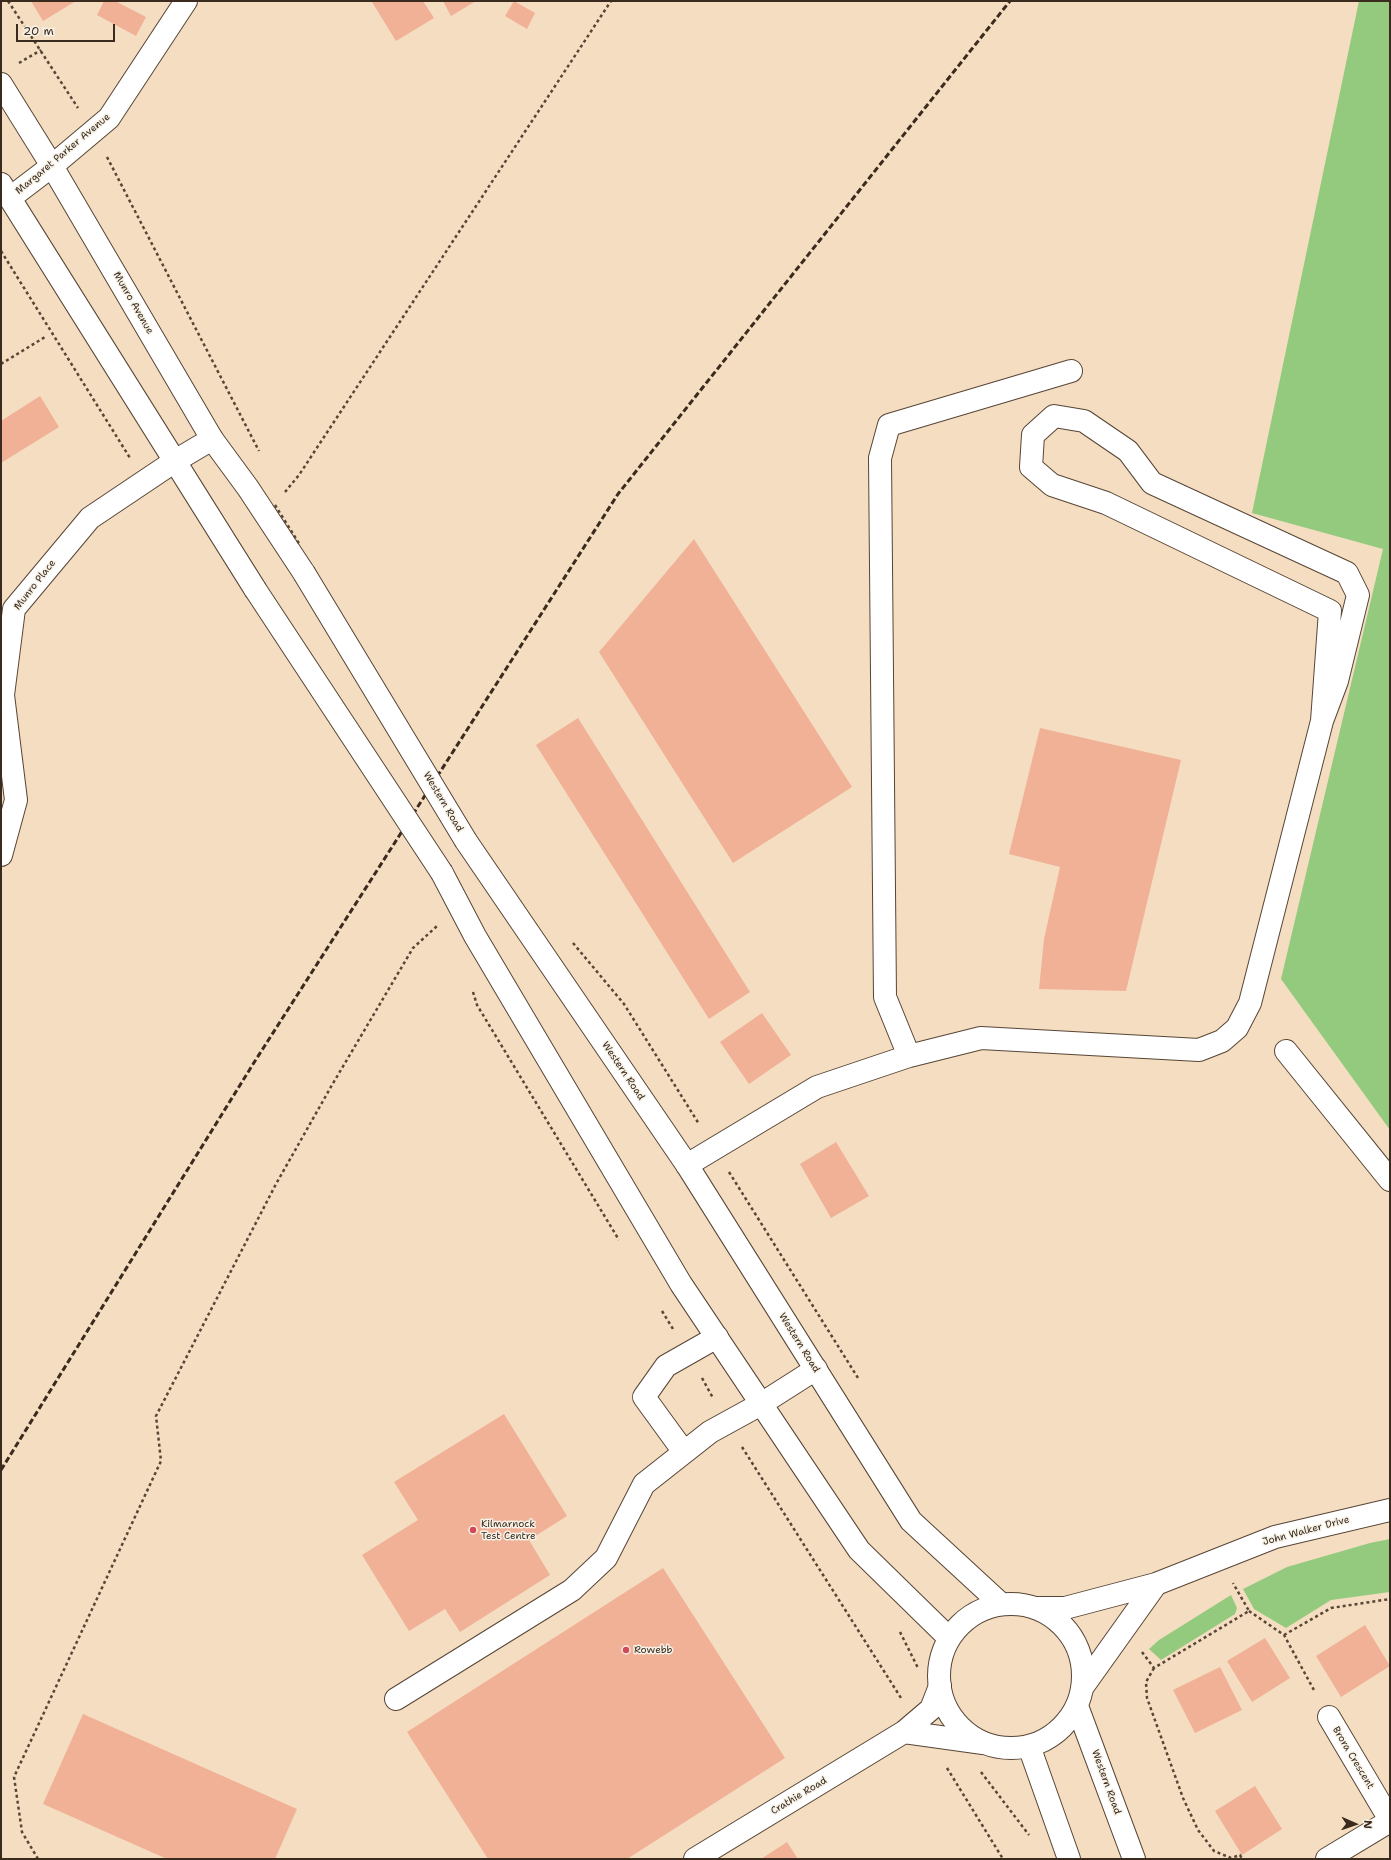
<!DOCTYPE html>
<html>
<head>
<meta charset="utf-8">
<style>
  body { margin:0 }
  #map { position:relative; width:1391px; height:1860px; overflow:hidden; background:#f4ddc0; font-family:"Shantell Sans",sans-serif }
  canvas { display:block }
  .frame { position:absolute; inset:0; border:2px solid #3b2a1e; pointer-events:none }
  .north { position:absolute; left:1335px; top:1804px; width:40px; height:40px; -webkit-text-stroke:3px #f7f3e8; paint-order:stroke; rotate:92deg; font-size:11px; font-weight:700; line-height:16px; text-align:center; color:#3b2a1e }
  .north::after { content:''; display:block; margin:auto; width:14px; height:18px; background:#3b2a1e; clip-path:polygon(50% 0,100% 100%,50% 72%,0 100%) }
  .scale { position:absolute; left:16px; top:24px; width:99px; height:18px; box-sizing:border-box; border:2px solid #3b2a1e; border-top:0; padding-left:5px; font-size:12px; line-height:14px; white-space:nowrap; color:#3b2a1e; -webkit-text-stroke:3px #f7f3e8; paint-order:stroke }
</style>
</head>
<body>
<div id="map">
<canvas width="1391" height="1860"></canvas>
<div class="frame"></div>
<div class="north">N</div>
<div class="scale">20 m</div>
</div>
<script>
const g = document.querySelector('canvas').getContext('2d');
g.lineJoin = 'round';
function fill(path, color) {
  g.fillStyle = color;
  g.fill(path, 'evenodd');
}
function toPath(rows) {
  const path = new Path2D();
  for (const r of rows) {
    if (r.length === 3) {
      path.moveTo(r[0] + r[2], r[1]);
      path.arc(r[0], r[1], r[2], 0, 2 * Math.PI);
      continue;
    }
    path.moveTo(r[0], r[1]);
    for (let i = 2; i < r.length; i += 2) path.lineTo(r[i], r[i + 1]);
  }
  return path;
}
function strokePath(path, color, width, dash) {
  g.strokeStyle = color;
  g.lineWidth = width;
  g.lineCap = dash ? 'butt' : 'round';
  g.setLineDash(dash || []);
  g.stroke(path);
}
function write(font, color, halo, rows, align = 'center') {
  g.font = font + ' "Shantell Sans",sans-serif';
  g.lineWidth = 3;
  g.setLineDash([]);
  g.textBaseline = 'middle';
  g.strokeStyle = halo;
  g.fillStyle = color;
  for (const [text, x, y, turn = 0] of rows) {
    g.save();
    g.translate(x, y);
    g.rotate((+turn || 0) * Math.PI / 180);
    g.textAlign = isNaN(turn) ? turn : align;
    if (halo) g.strokeText(text, 0, 0);
    g.fillText(text, 0, 0);
    g.restore();
  }
}
fill(toPath([
  [1359,1,1390,1,1390,1130,1281,979,1383,549,1252,513],
  [1390,1539,1390,1592,1331,1600,1286,1628,1254,1609,1243,1589,1287,1567,1370,1543],
  [1231,1595,1237,1608,1235,1614,1161,1660,1149,1649,1159,1640]
]), '#94ca7d');
fill(toPath([
  [31,1,76,1,43,21],
  [104,1,115,1,146,17,136,36,97,15],
  [423,1,434,18,396,41,372,2],
  [443,1,476,1,451,16],
  [514,1,535,13,527,29,505,16],
  [40,396,59,427,1,463,1,421],
  [694,539,852,787,733,863,599,652],
  [578,718,750,992,709,1019,536,745],
  [1040,728,1181,760,1126,991,1039,989,1044,939,1060,867,1009,854],
  [762,1013,791,1055,749,1084,720,1042],
  [836,1142,869,1196,831,1218,800,1164],
  [504,1414,567,1516,529,1540,550,1575,460,1632,445,1609,409,1631,362,1555,418,1520,394,1482],
  [663,1568,785,1758,627,1859,488,1859,407,1732],
  [1365,1625,1390,1666,1341,1697,1316,1656],
  [1265,1638,1290,1678,1252,1702,1227,1661],
  [1220,1667,1242,1710,1195,1733,1173,1690],
  [83,1714,297,1809,275,1859,167,1859,43,1804],
  [1255,1786,1282,1829,1242,1855,1215,1811],
  [787,1842,798,1859,761,1859]
]), '#f1b197');
const minor = toPath([
  [10,198,52,166,109,118,186,1],
  [1,855,16,800,3,695,14,609,90,518,175,461,212,439],
  [1286,1051,1390,1180],
  [909,1056,885,997,880,458,889,425,1071,371],
  [687,1165,817,1087,909,1056,981,1038,1199,1050,1222,1041,1237,1028,1250,1003,1322,721,1337,681,1358,595,1347,573,1152,483,1128,451,1084,421,1054,416,1033,435,1031,467,1052,485,1106,503,1330,611,1322,721],
  [684,1452,644,1397,666,1366,717,1337],
  [1037,1608,1065,1608,1156,1584,1275,1537,1390,1510],
  [1084,1685,1156,1584],
  [396,1699,572,1590,606,1558,644,1484,710,1432,761,1404,816,1369],
  [1329,1717,1390,1820],
  [904,1732,983,1743],
  [695,1859,904,1732,931,1709,940,1686],
  [1327,1859,1390,1821]
]);
const major = toPath([
  [1,84,52,166,212,439,248,488,304,573],
  [1,184,255,589],
  [466,841,687,1165,911,1521,1001,1604],
  [442,873,475,936,681,1284,859,1550,949,1638],
  [1011,1676,72],
  [1077,1706,1134,1859],
  [1029,1746,1069,1859]
]);
strokePath(minor, '#574536', 24);
strokePath(major, '#574536', 24);
strokePath(toPath([
  [8,1,78,108],
  [19,63,41,50],
  [107,157,259,451],
  [1,251,130,458],
  [1,364,45,337],
  [285,492,299,475,611,1],
  [573,943,624,1004,699,1124],
  [473,992,477,1005,619,1240],
  [729,1172,858,1378],
  [662,1311,673,1329],
  [702,1378,713,1398],
  [742,1447,901,1698],
  [1249,1611,1284,1635,1315,1692],
  [900,1632,918,1668],
  [1284,1635,1331,1608,1390,1599],
  [1142,1652,1154,1668,1249,1611,1233,1583],
  [1154,1668,1146,1682,1147,1698,1183,1798,1198,1830,1214,1851,1231,1858,1240,1855,1242,1859],
  [947,1768,1003,1859],
  [981,1772,1029,1835],
  [38,1859,22,1832,14,1777,161,1461,156,1416,276,1184,332,1085,413,948,437,926]
]), '#574536', 2.5, [3, 3]);
strokePath(minor, '#fff', 22);
strokePath(major, '#fff', 22);
strokePath(toPath([
  [1,1470,255,1061,618,494,1010,1]
]), '#3b2a1e', 3, [6, 3]);
const majorBridge = toPath([
  [304,573,466,841],
  [255,589,442,873]
]);
strokePath(majorBridge, '#574536', 24, []);
strokePath(toPath([
  [275,505,300,545]
]), '#574536', 2.5, [3, 3]);
strokePath(majorBridge, '#fff', 22);
for (const [x, y, r, color] of [
  [473,1530,4,"#d1495b"],
  [626,1650,4,"#d1495b"]
]) {
  const dot = new Path2D();
  dot.arc(x, y, r, 0, 2 * Math.PI);
  g.fillStyle = color;
  g.fill(dot);
  strokePath(dot, '#f7f3e8', 1.5);
}
write('10px', '#3b2a1e', '#f7f3e8', [
  ["Margaret Parker Avenue",63,154,-40],
  ["Munro Avenue",133,303,60],
  ["Munro Place",35,585,-52],
  ["Western Road",443,802,59],
  ["Western Road",623,1071,56],
  ["Western Road",799,1343,58],
  ["John Walker Drive",1306,1531,-15],
  ["Brora Crescent",1353,1758,59],
  ["Western Road",1106,1782,70],
  ["Crathie Road",799,1796,-31]
]);
write('10px', '#3b2a1e', '#f7f3e8', [
  ["Kilmarnock",481,1524],
  ["Test Centre",481,1536],
  ["Rowebb",634,1650]
], 'left');
</script>
</body>
</html>
